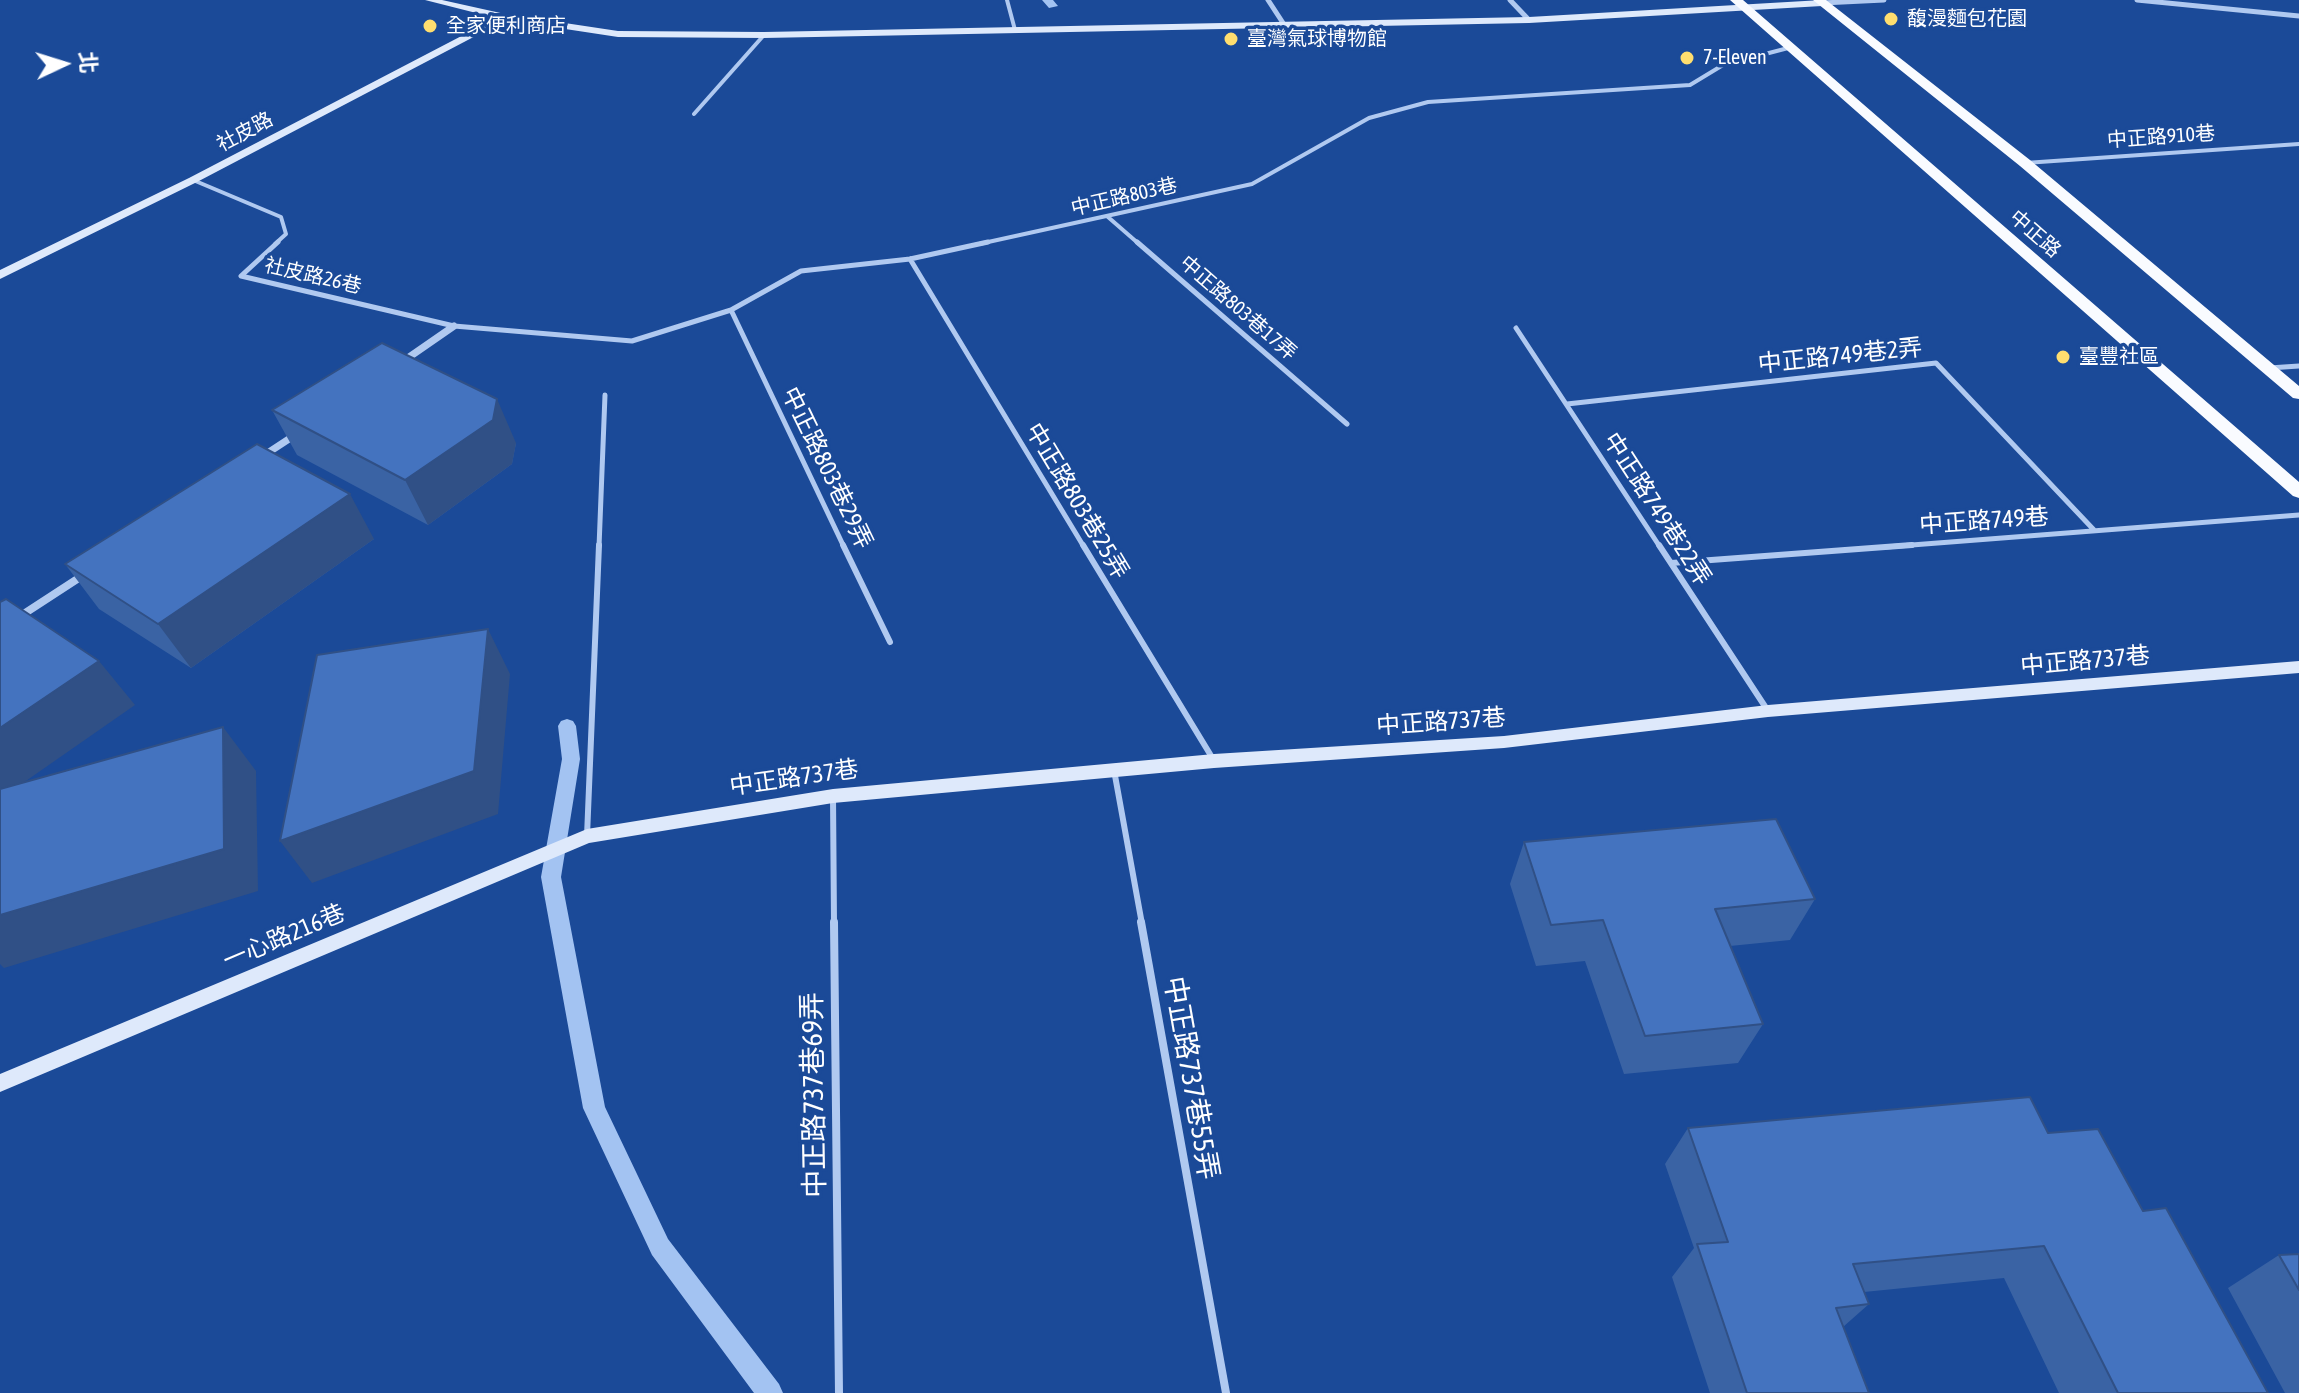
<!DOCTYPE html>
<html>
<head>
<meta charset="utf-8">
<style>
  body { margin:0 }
  #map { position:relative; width:2299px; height:1393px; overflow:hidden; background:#1b4a98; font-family:"Asap Condensed","Noto Sans TC",sans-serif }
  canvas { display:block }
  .north { position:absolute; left:24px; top:24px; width:80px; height:80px; -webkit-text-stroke:6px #1b4a98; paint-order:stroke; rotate:86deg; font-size:22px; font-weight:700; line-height:32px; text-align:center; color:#fff }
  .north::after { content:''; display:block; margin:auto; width:28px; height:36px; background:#fff; clip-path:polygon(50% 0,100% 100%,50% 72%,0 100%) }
</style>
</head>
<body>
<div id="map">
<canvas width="2299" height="1393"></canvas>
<div class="north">北</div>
</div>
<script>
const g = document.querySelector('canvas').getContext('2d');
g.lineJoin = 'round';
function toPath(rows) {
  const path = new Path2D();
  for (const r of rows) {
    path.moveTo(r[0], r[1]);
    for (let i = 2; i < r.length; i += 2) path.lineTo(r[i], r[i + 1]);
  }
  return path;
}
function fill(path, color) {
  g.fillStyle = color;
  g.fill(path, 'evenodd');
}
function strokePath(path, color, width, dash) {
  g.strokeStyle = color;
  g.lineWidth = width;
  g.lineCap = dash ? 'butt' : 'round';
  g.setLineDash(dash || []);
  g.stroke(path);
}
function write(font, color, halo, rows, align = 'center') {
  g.font = font + ' "Asap Condensed","Noto Sans TC",sans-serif';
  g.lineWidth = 7;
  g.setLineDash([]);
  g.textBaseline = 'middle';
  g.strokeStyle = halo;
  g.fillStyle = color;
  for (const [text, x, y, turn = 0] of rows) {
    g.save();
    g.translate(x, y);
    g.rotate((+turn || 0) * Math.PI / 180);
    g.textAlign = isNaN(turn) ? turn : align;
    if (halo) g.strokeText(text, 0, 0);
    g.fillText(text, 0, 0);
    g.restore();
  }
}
fill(toPath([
  [1042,0,1053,0,1058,6,1049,8,1042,0],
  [567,719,573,721,576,726,580,759,561,877,605,1107,668,1239,779,1384,783,1393,754,1393,652,1255,583,1108,541,877,562,759,558,726,561,721,567,719]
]), '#a3c3f2');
strokePath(toPath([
  [1007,0,1015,30],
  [694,114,764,35],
  [2025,163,2299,144],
  [193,180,281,217,286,234,275,244],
  [1108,217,1139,244],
  [979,244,1252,184,1369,118,1428,102,1690,85,1723,65,1792,47]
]), '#b0c9f0', 4);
strokePath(toPath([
  [278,242,241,276,454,326,632,341,731,310,801,271,910,259,988,242],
  [1137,242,1347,424],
  [910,259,1084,547],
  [731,310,844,547],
  [1516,328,1660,547],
  [2269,368,2299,366],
  [1567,404,1936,363,2094,530],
  [599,547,605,395],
  [1886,547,2299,515]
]), '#b0c9f0', 5);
strokePath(toPath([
  [843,545,890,642],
  [1083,545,1213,759],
  [1659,545,1768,711],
  [1671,563,1912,545],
  [1114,770,1142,924],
  [833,796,834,924],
  [587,836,599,545]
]), '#b0c9f0', 6);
strokePath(toPath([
  [834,922,839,1393],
  [1141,922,1226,1393]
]), '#b0c9f0', 8);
strokePath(toPath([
  [1268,0,1285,26],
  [1510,0,1529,20],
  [2137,0,2299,16],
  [1822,3,1884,0]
]), '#b0c9f0', 5);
strokePath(toPath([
  [402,362,454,326],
  [263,456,295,435]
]), '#b0c9f0', 7);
strokePath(toPath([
  [19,617,85,574]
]), '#b0c9f0', 8);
fill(toPath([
  [425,0,442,0,505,14,618,31,764,32,1529,17,1822,0,1827,3,1822,6,1529,23,764,38,618,37,506,20,197,182,0,279,0,270,189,178,496,18,425,0],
  [2299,661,2299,673,1768,717,1504,748,1214,768,833,803,589,843,0,1092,0,1074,587,829,833,789,1214,754,1504,736,1768,705,2299,661]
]), '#dee9fb');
fill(toPath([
  [1730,0,1743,0,2299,482,2299,498,2293,496,1730,0],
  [1813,0,1826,0,2030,160,2299,386,2299,399,2293,398,2020,166,1813,0]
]), '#f9fbff');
fill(toPath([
  [272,410,516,443,512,464,428,525,297,455],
  [374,539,191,668,99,609,65,564],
  [1524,842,1815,899,1790,940,1730,946,1763,1024,1738,1063,1624,1074,1585,961,1536,966,1510,884],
  [1688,1128,2048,1133,2143,1211,2268,1393,2059,1393,2004,1278,1864,1292,1869,1304,1843,1327,1869,1393,1710,1393,1672,1277,1694,1248,1665,1164],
  [2299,1254,2299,1393,2285,1393,2228,1288,2279,1255]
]), '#3a63a4');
fill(toPath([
  [497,399,516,443,512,464,428,525,405,480],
  [350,494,374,539,191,668,158,624],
  [488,629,510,674,498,814,312,883,280,841],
  [99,661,135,705,0,799,0,728],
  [223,727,256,771,258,891,4,968,0,964,0,915]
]), '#305086');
const building = toPath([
  [382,343,497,399,493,420,405,480,272,410,382,343],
  [257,444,350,494,158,624,65,564,257,444],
  [6,599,99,661,0,728,0,602,6,599],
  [488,629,474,771,280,841,317,655,488,629],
  [223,727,224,849,0,915,0,789,223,727],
  [1776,819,1815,899,1715,909,1763,1024,1645,1036,1603,920,1551,925,1524,842,1776,819],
  [2030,1097,2048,1133,2098,1129,2143,1211,2166,1208,2268,1393,2118,1393,2044,1246,1853,1264,1869,1304,1836,1308,1869,1393,1747,1393,1697,1244,1728,1242,1688,1128,2030,1097],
  [2299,1254,2299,1290,2279,1255,2299,1254]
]);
fill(building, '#4473bf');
strokePath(building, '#305086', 2);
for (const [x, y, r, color] of [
  [1891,19,8,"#ffde6f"],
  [430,26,8,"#ffde6f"],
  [1231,39,8,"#ffde6f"],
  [1687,58,8,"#ffde6f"],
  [2063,357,8,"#ffde6f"]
]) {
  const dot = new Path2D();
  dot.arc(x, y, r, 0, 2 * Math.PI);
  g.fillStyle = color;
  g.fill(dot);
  strokePath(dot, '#1b4a98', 3);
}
write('20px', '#fff', '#1b4a98', [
  ["馥漫麵包花園",1907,19],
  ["全家便利商店",446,26],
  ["臺灣氣球博物館",1247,39],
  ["7-Eleven",1703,58],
  ["臺豐社區",2079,357]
], 'left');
write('20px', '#fff', '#1b4a98', [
  ["社皮路",245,132,-28],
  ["中正路910巷",2161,137,-4],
  ["中正路803巷",1124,197,-13],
  ["中正路",2035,234,41],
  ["社皮路26巷",313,276,13],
  ["中正路803巷17弄",1238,308,41]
]);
write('24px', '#fff', '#1b4a98', [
  ["中正路749巷2弄",1840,356,-6],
  ["中正路803巷29弄",827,468,64],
  ["中正路803巷25弄",1077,501,59],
  ["中正路749巷22弄",1657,509,57],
  ["中正路749巷",1984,521,-4],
  ["中正路737巷",2085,661,-5],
  ["中正路737巷",1441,722,-4],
  ["中正路737巷",794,778,-8],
  ["一心路216巷",284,937,-23]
]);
write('28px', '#fff', '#1b4a98', [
  ["中正路737巷55弄",1191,1078,80],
  ["中正路737巷69弄",814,1095,-91]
]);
</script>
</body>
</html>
